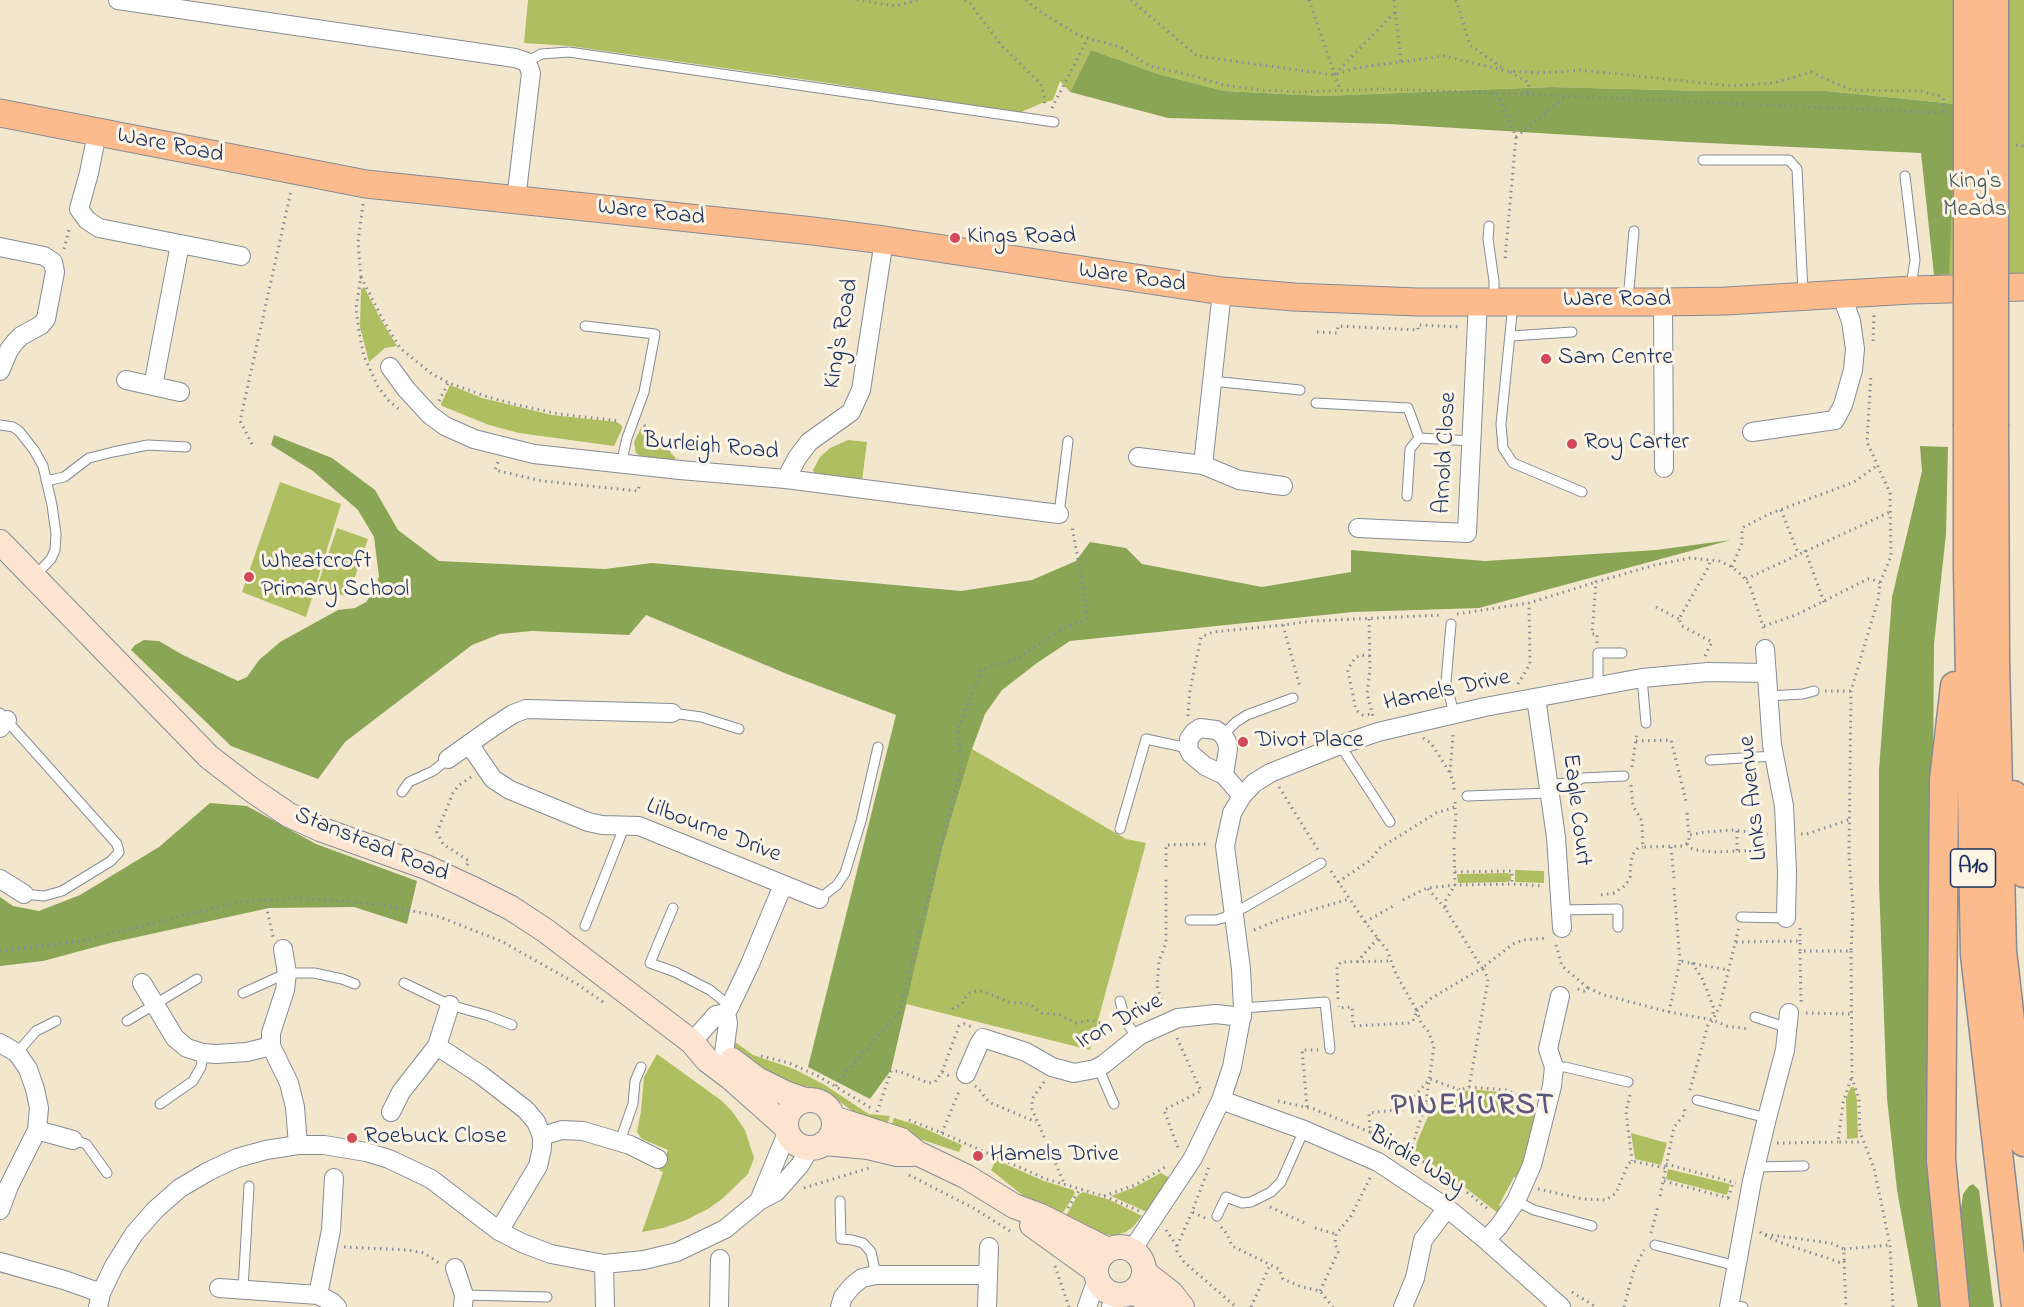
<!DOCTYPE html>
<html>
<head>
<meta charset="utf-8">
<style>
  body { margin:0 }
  canvas { display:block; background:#f2e7cc }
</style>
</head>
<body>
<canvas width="2024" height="1307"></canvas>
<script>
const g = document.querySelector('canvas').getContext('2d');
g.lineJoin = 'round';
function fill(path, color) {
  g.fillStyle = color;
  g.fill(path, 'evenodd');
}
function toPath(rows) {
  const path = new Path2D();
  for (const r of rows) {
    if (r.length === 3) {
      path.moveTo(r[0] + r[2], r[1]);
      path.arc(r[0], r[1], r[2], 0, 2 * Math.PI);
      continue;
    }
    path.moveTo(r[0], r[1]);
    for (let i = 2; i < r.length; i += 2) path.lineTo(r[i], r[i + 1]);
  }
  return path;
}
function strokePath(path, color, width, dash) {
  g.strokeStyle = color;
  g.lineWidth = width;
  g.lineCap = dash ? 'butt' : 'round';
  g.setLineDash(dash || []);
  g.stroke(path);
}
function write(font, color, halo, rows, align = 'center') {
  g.font = font + ' "Indie Flower",sans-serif';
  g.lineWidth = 6;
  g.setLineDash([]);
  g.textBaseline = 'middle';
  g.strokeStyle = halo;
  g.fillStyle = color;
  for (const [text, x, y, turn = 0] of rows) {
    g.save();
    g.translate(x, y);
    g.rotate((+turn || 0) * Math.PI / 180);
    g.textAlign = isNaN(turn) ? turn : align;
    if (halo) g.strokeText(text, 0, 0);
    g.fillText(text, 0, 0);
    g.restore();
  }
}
fill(toPath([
  [528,0,2024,0,2024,273,1934,275,1956,104,1826,91,1706,91,1550,87,1323,96,1224,91,1158,74,1091,50,1070,92,1060,81,1053,100,1042,103,1019,113,815,81,570,46,524,43],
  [364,287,380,318,397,346,385,348,369,362,360,327,361,289],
  [450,385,482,398,552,415,617,422,622,426,622,429,614,446,519,433,489,425,442,406,441,404],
  [641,428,647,430,676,458,674,460,640,456,636,453,634,442],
  [848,440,867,442,862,481,816,476,813,470,820,457,830,448],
  [280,482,341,504,306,617,242,592],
  [337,528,368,539,348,597,317,587],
  [972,749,1126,839,1146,843,1090,1050,906,1004,942,850],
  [1515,870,1544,871,1544,883,1515,882],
  [1508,873,1511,875,1511,880,1508,882,1458,883,1457,874],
  [731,1039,753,1055,794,1069,825,1085,864,1111,869,1114,890,1116,886,1128,855,1113,824,1090,779,1081,737,1052],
  [657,1054,722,1101,732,1111,745,1130,754,1158,748,1174,722,1199,708,1209,686,1220,663,1228,642,1232,663,1172,659,1170,668,1150,642,1139,637,1132,641,1111,644,1077],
  [1851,1087,1854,1087,1857,1100,1858,1138,1847,1139,1846,1098],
  [1470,1089,1508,1093,1527,1104,1536,1114,1519,1178,1514,1177,1499,1205,1504,1209,1499,1214,1457,1181,1415,1153,1417,1142,1432,1107],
  [894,1118,914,1124,962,1145,959,1152,890,1129],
  [1631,1133,1667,1143,1661,1165,1635,1159],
  [996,1160,1044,1181,1073,1190,1075,1193,1064,1211,1057,1217,1031,1202,991,1170],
  [1668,1169,1730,1184,1727,1195,1666,1179],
  [1161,1173,1170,1178,1147,1212,1111,1196,1133,1188],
  [1083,1192,1110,1200,1142,1216,1133,1227,1126,1232,1116,1235,1103,1235,1063,1221,1078,1195]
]), '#afbe60');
fill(toPath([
  [1091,50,1158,74,1224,91,1323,96,1550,87,1706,91,1826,91,1956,104,1949,274,1934,275,1921,153,1686,142,1390,124,1168,118,1070,92],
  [274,435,332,458,375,490,398,530,439,561,605,569,652,563,961,591,1032,580,1076,561,1090,542,1126,548,1142,564,1262,587,1351,572,1351,550,1485,561,1656,550,1731,540,1479,608,1353,612,1070,641,1037,663,1002,690,985,714,972,749,942,850,891,1070,870,1099,808,1067,896,715,787,674,646,615,629,635,532,631,500,634,472,645,345,742,318,779,231,746,131,650,135,645,144,640,159,641,183,655,238,681,247,677,259,660,280,642,338,610,355,608,366,602,372,594,379,577,374,537,358,510,313,471,271,445],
  [1920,446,1948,447,1946,534,1934,644,1932,908,1944,1307,1918,1307,1897,1190,1887,1098,1879,883,1879,770,1892,597,1922,471],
  [210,803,247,806,316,844,417,881,407,924,354,907,269,908,110,943,43,961,0,966,0,897,13,906,39,911,80,895,159,847],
  [1973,1184,1979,1190,1994,1307,1968,1307,1960,1215,1963,1194,1969,1186]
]), '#8ba556');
const service = toPath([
  [527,62,541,54,569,52,1054,122],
  [1703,160,1789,160,1797,169,1803,293],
  [1905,176,1915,260,1911,286],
  [1489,226,1488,239,1494,281,1494,298],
  [1628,300,1634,231],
  [1513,304,1501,424,1503,448,1513,463,1582,492],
  [585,326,655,334,644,392,627,438,621,465],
  [1511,336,1572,332],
  [1212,381,1300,390],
  [1316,403,1408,408,1419,438,1472,441],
  [0,425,13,427,19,431,34,450,43,466,52,505,56,534,55,550,51,559,34,577],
  [46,481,64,477,89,458,113,452,148,445,186,447],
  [1407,496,1410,449,1419,438],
  [1059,514,1068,441],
  [1451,624,1446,682,1454,714],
  [1642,678,1646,723],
  [1598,687,1598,653,1622,653],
  [1768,696,1803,694,1814,691],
  [0,713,117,844,119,852,111,861,62,891,44,896,24,894],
  [672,713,701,717,739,729],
  [1223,735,1236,722,1247,715,1293,698],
  [1340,745,1390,822],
  [1710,760,1774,756],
  [1549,784,1574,783,1582,778,1624,776],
  [402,792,409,782,433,771,448,759],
  [1467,796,1550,793],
  [1120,829,1146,739,1188,748],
  [819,899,837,885,845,873,861,821,878,747],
  [673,908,650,963,675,972,710,990,730,1006],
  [1561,910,1618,909,1618,927],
  [1741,917,1786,918],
  [1190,920,1216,920,1223,918,1245,907,1321,863],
  [585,926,625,825],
  [404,983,450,1005,489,1016,512,1025],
  [243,993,287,973,314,973,342,979,355,984],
  [1120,1001,1126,1022,1137,1037],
  [1243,1008,1325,1002,1330,1049],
  [1755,1017,1788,1028],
  [127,1021,197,979],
  [17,1053,36,1031,56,1021],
  [1098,1067,1114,1104],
  [1554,1067,1565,1067,1628,1082],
  [1697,1100,1767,1118],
  [160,1104,193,1081,201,1067,203,1053],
  [73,1140,86,1144,107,1173],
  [620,1141,633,1104,635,1081,641,1067],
  [1756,1167,1804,1166],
  [840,1201,841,1239,852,1240,863,1243,871,1252,876,1275],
  [1516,1201,1534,1210,1592,1226],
  [1217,1216,1226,1197,1242,1203,1251,1202,1271,1192,1281,1182,1304,1130],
  [1655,1245,1737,1266],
  [243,1289,249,1186],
  [464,1295,547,1297],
  [1730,1305,1743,1307]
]);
const minor = toPath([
  [118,0,515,58,527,62,531,73,516,200],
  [97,133,89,173,79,209,87,220,99,228,241,256],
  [0,247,44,256,53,262,55,272,46,319,41,325,21,336,15,342,9,350,0,371],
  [1663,302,1664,468],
  [390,367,406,389,430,415,445,426,474,439,534,454,680,470,786,479,1059,514],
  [126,380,180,392],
  [153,386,180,244],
  [1752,432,1835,420,1843,405,1853,370,1855,349,1851,321,1841,294],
  [1138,457,1203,465,1239,480,1283,486],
  [1203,465,1222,291],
  [786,479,797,458,809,442,851,412,861,390,884,240],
  [1358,528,1467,533,1478,301],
  [1765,649,1772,745,1784,806,1787,872,1786,918],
  [1536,698,1556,837,1562,928],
  [0,728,7,720],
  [469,744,493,779,510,790,588,822,602,825,639,826,819,899],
  [448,759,493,727,513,714,526,709,672,713],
  [1224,775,1228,749,1227,742,1223,735,1216,730,1200,728,1194,732,1189,739,1188,748,1191,754,1205,766,1224,775,1242,796],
  [0,879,24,894],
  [283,949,287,973,285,990,271,1033,271,1046,289,1083,295,1107,298,1145],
  [142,983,175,1038,187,1048,203,1053,216,1054,247,1052,271,1046],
  [692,1042,716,1015,726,1013,730,1006,750,964,783,885],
  [0,1043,17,1053,28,1069,35,1089,39,1108,37,1130,9,1186,0,1210],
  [437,1046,481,1075,526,1110,536,1122,542,1136,542,1148,538,1166,499,1231],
  [724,1053,728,1023,726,1013],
  [966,1074,979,1044,983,1038,1026,1052,1052,1067,1074,1073,1095,1069,1104,1064,1140,1035,1178,1018,1216,1014,1242,1017],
  [1221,1100,1304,1130,1378,1162,1447,1208,1486,1240,1561,1307],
  [391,1112,401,1092,437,1046,450,1005],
  [37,1130,73,1140],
  [542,1136,562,1130,583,1131,630,1145,658,1159],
  [759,1201,787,1133],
  [1486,1240,1499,1226,1516,1201,1532,1165,1552,1086,1554,1067,1548,1049,1560,996],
  [1132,1250,1193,1158,1221,1100,1232,1067,1243,1008,1241,969,1225,846,1232,813,1242,796,1254,783,1270,773,1340,745,1378,732,1485,707,1642,678,1708,672,1767,673],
  [0,1262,64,1280,101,1293],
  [604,1264,605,1307],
  [455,1268,464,1295,463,1307],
  [219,1288,318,1295,332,1302,337,1307],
  [318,1295,331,1230,334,1178],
  [98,1307,101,1293,114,1266,134,1234,155,1210,180,1188,209,1171,237,1158,266,1150,298,1145,324,1145,366,1152,389,1159,431,1179,499,1231,522,1243,551,1254,604,1264,644,1260,677,1252,725,1229,759,1201,776,1192,800,1165,810,1148],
  [719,1307,720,1259],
  [840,1307,843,1297,852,1286,862,1278,876,1275,987,1275],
  [987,1307,989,1247],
  [1087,1307,1097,1279],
  [1111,1307,1120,1295],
  [1403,1307,1415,1278,1423,1240,1447,1208],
  [1729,1307,1752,1181,1767,1118,1785,1050,1789,1013]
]);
const secondary = toPath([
  [0,542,209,757,252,790,289,815,320,829,426,867,471,888,511,908,546,931,692,1042,707,1060,731,1078,785,1126],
  [732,1060,757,1079,785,1093,805,1100],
  [810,1124,24],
  [833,1118,901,1140,917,1153,967,1177,1014,1206,1041,1216,1108,1250],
  [824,1143,868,1147,897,1154,912,1154],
  [1032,1225,1096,1271],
  [1120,1271,24],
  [1144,1272,1171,1293,1182,1307],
  [1132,1292,1163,1307]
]);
const primary = toPath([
  [0,113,366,184,813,231,884,240,1222,291,1294,297,1417,302,1663,302,1726,301,1911,290,2024,287]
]);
const trunk = toPath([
  [1968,426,1968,568,1975,955,2016,1307],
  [1994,426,1995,660,2002,951,2024,1142],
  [2013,795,2024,873],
  [1955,1307,1941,1160,1944,780,1955,686]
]);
strokePath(service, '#868b95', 11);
strokePath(minor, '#868b95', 20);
strokePath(secondary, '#868b95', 26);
strokePath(primary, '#868b95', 29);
strokePath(trunk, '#868b95', 31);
strokePath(toPath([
  [857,0,896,6,917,0],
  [965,0,969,2,1002,46,1040,83,1044,94,1045,107],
  [1026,0,1039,11,1080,36,1120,47,1149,66,1194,76,1223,85,1261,90,1300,92,1384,89,1497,93,1945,113],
  [1131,0,1197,56,1334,75,1356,68,1444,56,1507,71,1543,73,1580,70,1732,86,1774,83,1811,72,1851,90,1920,91,1944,97],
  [1309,0,1340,90],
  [1394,0,1401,61],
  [1456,0,1470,45,1504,69],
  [1510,72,1529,83,1527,95],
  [1335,74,1395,12],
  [1497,93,1516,137,1505,260],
  [1052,108,1088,38],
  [1943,112,1944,95],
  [1516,137,1565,97],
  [2016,145,2024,146],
  [363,204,358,242,361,277,356,308,360,338,364,356,378,387,389,401,401,411],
  [64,249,70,226],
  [361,277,382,318,400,348,432,374,449,383,488,397,518,405,559,414,619,421],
  [1317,332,1337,333,1338,326,1418,330,1418,325,1460,327],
  [1873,341,1874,314],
  [439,401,448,383],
  [644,425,671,452],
  [252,444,240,421,291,191],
  [498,462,495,470,542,481,638,491,640,483],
  [1781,510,1798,553],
  [1805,550,1824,602],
  [1732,567,1742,543,1742,530,1744,527,1769,514,1854,482,1878,465],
  [1746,579,1890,512],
  [1656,607,1679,619],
  [1457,614,1529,603,1596,582],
  [1369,619,1370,669,1367,694,1373,716],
  [1283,625,1300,687],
  [1764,626,1796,615,1868,579,1872,579,1880,583],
  [1597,643,1597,634,1592,634,1596,582,1655,565,1690,558,1719,561,1732,567,1743,576,1750,586,1763,626,1764,633],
  [1370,656,1361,655,1355,658,1349,667,1348,671,1356,710,1363,715,1372,714],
  [1705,656,1712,642,1682,626,1679,619,1709,566,1710,559],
  [1518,684,1530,664,1529,603],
  [1825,691,1851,691],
  [1188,716,1190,690,1201,637,1213,632,1283,625,1312,621,1442,615],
  [1453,735,1450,774,1454,784,1454,792],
  [1423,738,1431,743,1450,773],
  [1636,741,1671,740,1687,805],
  [1632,767,1637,732],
  [1631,785,1633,806,1642,821,1643,847,1683,846,1689,842,1689,835,1705,832,1732,830,1768,834],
  [1279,787,1318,850],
  [1687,813,1689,835],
  [1737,831,1737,851],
  [1801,834,1807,834,1851,819],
  [1454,839,1456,817,1455,808],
  [1687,844,1690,848,1696,850,1714,852,1761,850,1761,833],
  [1671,847,1674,878],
  [1454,848,1455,885,1512,884,1543,886],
  [467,865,469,861,443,844,437,832,453,793,458,786,471,777],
  [1166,867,1166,845,1209,844],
  [1331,871,1365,922,1387,950,1396,974,1417,1011,1413,1021,1408,1023,1353,1026,1352,1007,1339,1008,1339,1006],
  [1455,872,1512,871,1512,884],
  [1338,882,1369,861,1380,848,1436,813,1455,807,1455,799],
  [1674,888,1680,961],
  [1428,889,1445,908],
  [1601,895,1614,893,1626,885,1630,877,1631,861,1633,854,1638,848,1643,847],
  [265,900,273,937],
  [1403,900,1427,888,1455,885],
  [1365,922,1395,905],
  [1800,928,1800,941],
  [1254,930,1281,919,1349,899],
  [1736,942,1800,941,1800,951,1851,951,1853,907,1849,856,1851,691,1878,600,1880,583,1891,556,1890,493,1867,442,1871,374],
  [1556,945,1562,966,1588,988,1584,991,1575,988],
  [0,951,86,940,238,902,300,898,379,904,437,916,501,941,577,984,603,1002],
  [1851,951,1852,1078,1859,1099,1860,1132,1874,1168,1890,1245,1893,1307],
  [1800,952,1801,1002],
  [1357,962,1378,938],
  [1692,963,1702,978,1713,1006,1713,1016],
  [1588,988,1604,995,1669,1012,1713,1020,1727,1026,1750,1029],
  [1338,999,1337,967,1341,962,1391,961],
  [1163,1005,1157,986,1159,961,1166,943,1166,877],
  [952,1009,962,1004,967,995,971,992,982,991,1009,1002,1029,1004,1042,1013,1060,1015,1076,1023,1091,1020,1114,1027],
  [1669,1012,1680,961,1728,970],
  [1806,1013,1852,1014],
  [1177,1038,1201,1091,1164,1110,1178,1148],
  [761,1056,789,1063,818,1076,871,1108],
  [942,1072,959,1026,964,1024,972,1027],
  [1851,1079,1843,1103,1838,1142,1863,1142],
  [1044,1082,1032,1099,1032,1109,1064,1183],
  [836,1086,846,1072,899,1013,961,767,958,728,982,669,1014,660,1064,628,1080,622,1087,618,1085,599,1072,526],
  [975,1086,978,1088,989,1102,1036,1122],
  [1469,1087,1506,1090,1516,1094,1530,1103],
  [1460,1090,1430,1079,1403,1109,1369,1113,1370,1132,1410,1153,1453,1181,1489,1210],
  [1690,1090,1708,1025,1713,1020,1720,1005,1739,927],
  [1630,1095,1626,1111,1632,1161],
  [1278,1101,1314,1109,1370,1132],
  [1426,1102,1434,1046,1428,1031,1421,1023,1417,1011,1430,999,1482,968,1445,908,1446,900,1455,885],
  [1307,1107,1302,1050,1318,1050],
  [877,1112,891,1071,898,1071,929,1083,935,1082,942,1072,949,1076],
  [909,1120,942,1133,1046,1179,1104,1196,1139,1211],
  [942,1133,960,1089],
  [1777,1143,1838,1142],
  [1405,1161,1410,1153,1426,1102,1469,1087,1487,986,1488,978,1482,968,1513,944,1523,940,1548,938],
  [1666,1164,1736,1183],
  [909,1175,975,1209,1013,1233],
  [1664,1181,1728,1198,1731,1201],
  [804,1188,869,1168],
  [1538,1189,1583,1199,1606,1200,1616,1193,1628,1164,1632,1161,1665,1168],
  [1104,1196,1135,1185,1165,1167],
  [1660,1196,1674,1127,1683,1116,1686,1105],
  [1728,1198,1733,1183],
  [1270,1207,1307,1224],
  [1068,1208,1080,1189],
  [1205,1218,1192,1212,1209,1167],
  [1221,1227,1227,1234,1232,1246,1279,1269,1283,1279,1302,1287,1320,1291,1333,1307],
  [1315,1228,1336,1234],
  [1166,1230,1177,1246,1177,1251,1184,1262,1236,1307],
  [1760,1232,1762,1234,1779,1242,1839,1262,1844,1260,1844,1249,1831,1243,1762,1234],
  [1651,1233,1658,1206],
  [1177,1246,1192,1212],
  [344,1247,408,1250,424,1253,439,1263],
  [1844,1249,1890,1245],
  [1844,1261,1846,1307],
  [1055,1266,1069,1307],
  [1320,1291,1338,1252,1335,1244,1336,1234,1351,1216,1371,1176],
  [1572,1292,1596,1307],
  [1251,1307,1270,1265],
  [1624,1307,1634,1269,1644,1250]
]), '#868b95', 3, [1.5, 4.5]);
strokePath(service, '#fff', 9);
strokePath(minor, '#fff', 18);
strokePath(secondary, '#fde4d1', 24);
strokePath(primary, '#fbbb8c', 27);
strokePath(trunk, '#fbbb8c', 28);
const trunkBridge = toPath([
  [1968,0,1968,426],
  [1994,0,1994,426]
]);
strokePath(trunkBridge, '#868b95', 31, []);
strokePath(trunkBridge, '#fbbb8c', 28);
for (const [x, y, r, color] of [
  [955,238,6,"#d1495b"],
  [1546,359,6,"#d1495b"],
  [1572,444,6,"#d1495b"],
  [249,577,6,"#d1495b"],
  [1243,742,6,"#d1495b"],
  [352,1138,6,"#d1495b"],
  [978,1156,6,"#d1495b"]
]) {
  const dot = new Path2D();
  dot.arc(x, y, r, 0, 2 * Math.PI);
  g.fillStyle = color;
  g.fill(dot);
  strokePath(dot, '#fcf5e5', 2);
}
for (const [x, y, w] of [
  [1973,868,45]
]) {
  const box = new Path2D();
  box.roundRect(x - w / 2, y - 19, w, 38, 4.5);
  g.fillStyle = '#fcf5e5';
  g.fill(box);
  strokePath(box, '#1b2f5e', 1.5);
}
write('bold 22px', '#1b2f5e', null, [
  ["A10",1973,868]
]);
write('24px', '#1b2f5e', '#fcf5e5', [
  ["Ware Road",170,147,11],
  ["Ware Road",651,214,6],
  ["Ware Road",1132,279,8],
  ["Ware Road",1617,301],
  ["King's Road",843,334,-80],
  ["Burleigh Road",711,448,5],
  ["Arnold Close",1447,453,-87],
  ["Hamels Drive",1447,692,-12],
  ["Links Avenue",1755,798,-96],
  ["Eagle Court",1575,810,83],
  ["Lilbourne Drive",713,832,21],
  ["Stanstead Road",371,846,22],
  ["Iron Drive",1120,1023,-28],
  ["Birdie Way",1416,1162,32]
]);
write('24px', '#475a5f', '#fcf5e5', [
  ["King's",1975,183],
  ["Meads",1975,211]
]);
write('24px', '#1b2f5e', '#fcf5e5', [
  ["Kings Road",967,238],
  ["Sam Centre",1558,359],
  ["Roy Carter",1584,444],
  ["Wheatcroft",261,563],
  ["Primary School",261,591],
  ["Divot Place",1255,742],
  ["Roebuck Close",364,1138],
  ["Hamels Drive",990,1156]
], 'left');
g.letterSpacing = '1.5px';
write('bold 30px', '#5a567d', '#fcf5e5', [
  ["PINEHURST",1473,1108]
]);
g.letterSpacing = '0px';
</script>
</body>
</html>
